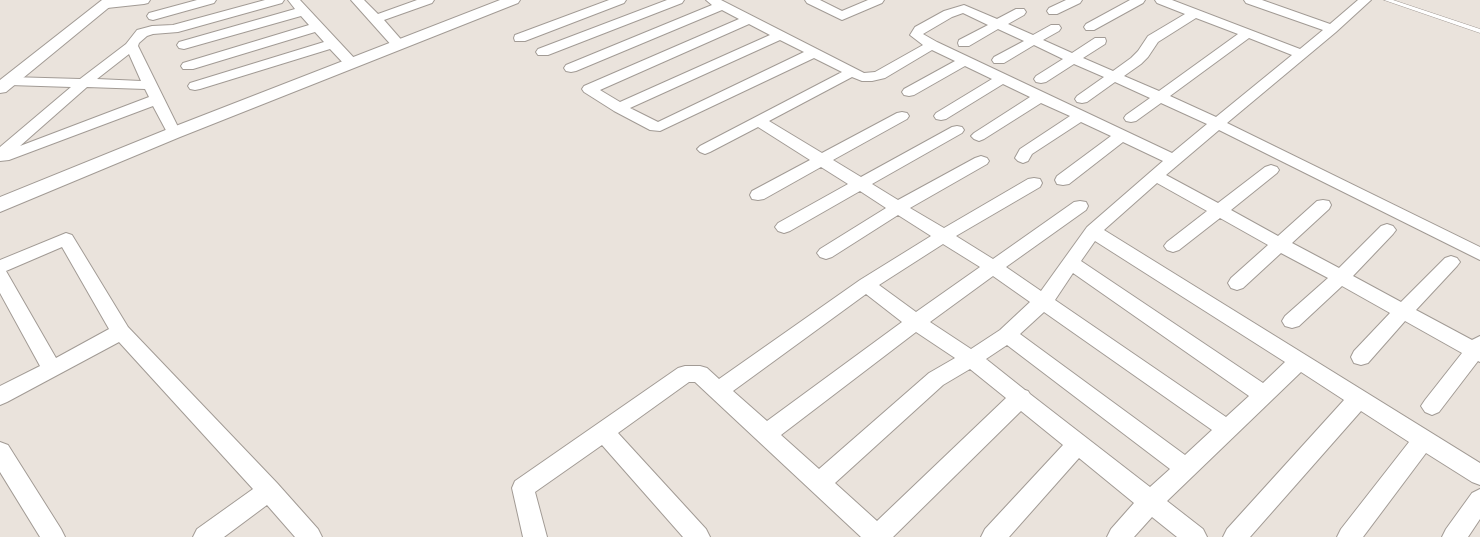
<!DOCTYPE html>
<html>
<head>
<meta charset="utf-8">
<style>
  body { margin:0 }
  canvas { display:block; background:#eae3dc }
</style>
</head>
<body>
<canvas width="1480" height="537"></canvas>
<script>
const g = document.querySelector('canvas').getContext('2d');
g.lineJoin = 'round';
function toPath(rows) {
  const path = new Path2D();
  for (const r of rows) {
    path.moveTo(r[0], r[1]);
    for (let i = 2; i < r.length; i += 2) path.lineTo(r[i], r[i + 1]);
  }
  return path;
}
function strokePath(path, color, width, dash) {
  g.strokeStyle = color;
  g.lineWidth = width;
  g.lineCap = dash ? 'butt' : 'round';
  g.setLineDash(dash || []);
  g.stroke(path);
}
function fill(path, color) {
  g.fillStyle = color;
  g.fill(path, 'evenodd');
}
const service = toPath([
  [1384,0,1393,0,1480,29,1480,33,1384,0]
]);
const minor = toPath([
  [110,0,150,0,148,3,144,4,107,8,103,7,101,4,103,1,110,0],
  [197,0,216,0,214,3,153,20,149,19,147,16,149,13,197,0],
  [265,0,284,0,282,3,178,32,153,34,147,36,139,43,138,46,181,133,179,136,174,137,169,136,153,106,9,160,0,161,0,147,71,87,10,85,5,84,3,81,5,78,10,77,80,79,126,44,137,30,152,26,173,25,265,0],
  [129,54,141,81,97,79,129,54],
  [87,87,145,89,149,97,20,146,87,87],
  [288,0,300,0,356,60,358,63,356,66,346,66,330,49,200,89,195,90,190,89,188,86,190,83,324,42,315,32,193,69,183,69,181,66,183,63,309,25,301,16,184,49,179,48,177,45,179,42,295,9,288,0],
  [351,0,364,0,378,14,417,0,434,0,432,3,384,20,405,44,403,47,398,48,393,47,351,0],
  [609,0,626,0,624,3,525,41,515,41,514,38,515,35,609,0],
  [667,0,684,0,682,3,548,55,538,55,536,52,538,49,667,0],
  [706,0,721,0,864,73,875,72,923,45,910,35,915,27,944,11,964,5,997,19,1016,9,1024,9,1026,12,1024,15,1008,24,1033,35,1051,25,1059,25,1061,28,1059,31,1043,40,1072,53,1095,38,1105,38,1106,41,1105,44,1083,58,1113,71,1131,58,1138,51,1148,36,1185,14,1157,3,1155,0,1172,0,1300,49,1323,30,1246,3,1244,0,1262,0,1330,24,1358,0,1371,0,1336,32,1227,123,1480,247,1480,260,1219,130,1166,175,1218,203,1265,167,1271,165,1277,167,1279,170,1277,173,1231,210,1278,236,1317,201,1323,200,1329,201,1331,205,1329,209,1292,243,1339,268,1381,226,1387,224,1393,226,1396,230,1393,234,1353,276,1401,302,1445,258,1451,256,1457,258,1460,262,1457,266,1416,310,1472,340,1480,336,1480,362,1478,361,1439,412,1432,415,1425,412,1421,406,1425,400,1462,353,1405,321,1368,363,1361,365,1354,363,1351,357,1354,351,1390,313,1342,286,1299,326,1292,328,1285,326,1282,321,1285,316,1328,278,1281,253,1243,288,1237,290,1231,288,1228,283,1231,278,1268,245,1220,218,1179,250,1173,252,1167,250,1164,246,1167,242,1207,211,1157,183,1104,230,1480,463,1480,485,1472,482,1426,453,1363,537,1337,537,1341,529,1409,442,1361,411,1250,537,1223,537,1227,529,1344,400,1301,372,1167,501,1203,529,1207,537,1177,537,1152,517,1134,537,1107,537,1111,529,1134,503,1079,458,1009,537,981,537,985,529,1063,445,1021,411,893,537,861,537,695,382,689,382,618,433,706,529,710,537,683,537,602,445,535,492,547,537,523,537,512,488,515,481,678,368,685,366,700,366,707,368,719,379,860,280,931,236,898,215,832,257,826,259,820,257,817,253,820,249,886,208,860,191,790,231,784,233,778,231,775,227,778,223,848,184,821,167,764,199,758,200,752,199,750,195,752,191,810,160,758,127,710,152,705,154,700,152,697,149,700,146,842,72,814,58,660,131,650,130,614,111,584,92,582,89,584,86,739,19,722,10,576,71,571,72,566,71,564,68,566,65,712,5,706,0],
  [963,13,988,25,959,40,958,43,959,46,969,46,998,29,1024,41,994,57,992,60,994,63,1004,63,1034,45,1063,59,1036,76,1034,79,1036,82,1041,83,1046,82,1074,64,1104,77,1077,96,1075,99,1077,102,1082,103,1087,102,1115,82,1150,98,1126,115,1124,118,1126,121,1131,122,1136,121,1161,103,1207,124,1172,153,937,42,923,34,952,17,963,13],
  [1196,18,1238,34,1159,91,1124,76,1141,64,1148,57,1158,42,1196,18],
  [749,24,770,35,620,102,600,90,749,24],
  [1249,38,1292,55,1216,117,1170,96,1249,38],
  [780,40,804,52,658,122,630,108,780,40],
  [932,50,955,61,904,89,902,92,904,95,909,96,914,95,965,66,992,79,936,113,934,116,936,119,941,120,946,119,1003,84,1030,97,974,133,971,136,974,139,979,141,984,139,1041,103,1070,116,1020,149,1015,158,1018,161,1023,163,1028,161,1032,154,1081,122,1111,136,1057,176,1055,180,1057,184,1063,185,1069,184,1123,142,1163,161,1087,227,1041,291,1006,267,1086,210,1088,206,1086,202,1080,201,1074,202,993,259,956,236,1040,187,1042,183,1040,179,1034,178,1028,179,944,228,910,208,987,164,989,161,987,158,981,156,975,158,898,200,872,184,962,133,964,130,962,127,957,126,952,127,861,177,833,160,907,119,909,116,907,113,902,112,897,113,822,153,769,121,852,77,862,81,872,81,885,78,932,50],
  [1095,241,1285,362,1263,383,1081,261,1095,241],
  [943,244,980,267,916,312,879,285,943,244],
  [1073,273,1249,396,1226,417,1055,300,1073,273],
  [993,276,1030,302,1000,330,971,349,930,322,993,276],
  [866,294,902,322,767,421,733,391,866,294],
  [1044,312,1212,430,1185,455,1020,334,1044,312],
  [916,332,955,358,929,373,819,469,781,435,916,332],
  [1007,345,1170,469,1150,487,1030,394,1028,391,1025,390,986,359,1007,345],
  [970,369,1006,398,877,521,835,483,943,385,970,369],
  [805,0,820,0,842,11,868,0,884,0,882,3,842,20,807,3,805,0],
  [1066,0,1082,0,1080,3,1057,14,1049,14,1047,11,1049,8,1066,0],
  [1130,0,1145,0,1143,3,1094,30,1086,30,1084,27,1086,24,1130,0],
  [66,233,72,235,128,327,277,483,318,529,322,537,295,537,267,505,224,537,193,537,197,529,253,489,119,342,7,402,0,405,0,386,40,366,0,293,0,260,66,233],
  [62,247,109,329,56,358,6,271,62,247],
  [0,442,8,445,61,529,65,537,40,537,0,472,0,442],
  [1480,489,1480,519,1468,537,1442,537,1446,529,1472,493,1480,489]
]);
const tertiary = toPath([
  [102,0,118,0,6,92,0,93,0,80,102,0],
  [500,0,520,0,518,3,180,137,0,212,0,197,168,129,500,0]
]);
strokePath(service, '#a29b95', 1);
strokePath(minor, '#a29b95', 2);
strokePath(tertiary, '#a29b95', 2);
fill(service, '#fff');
fill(minor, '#fff');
fill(tertiary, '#fff');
</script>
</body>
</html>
